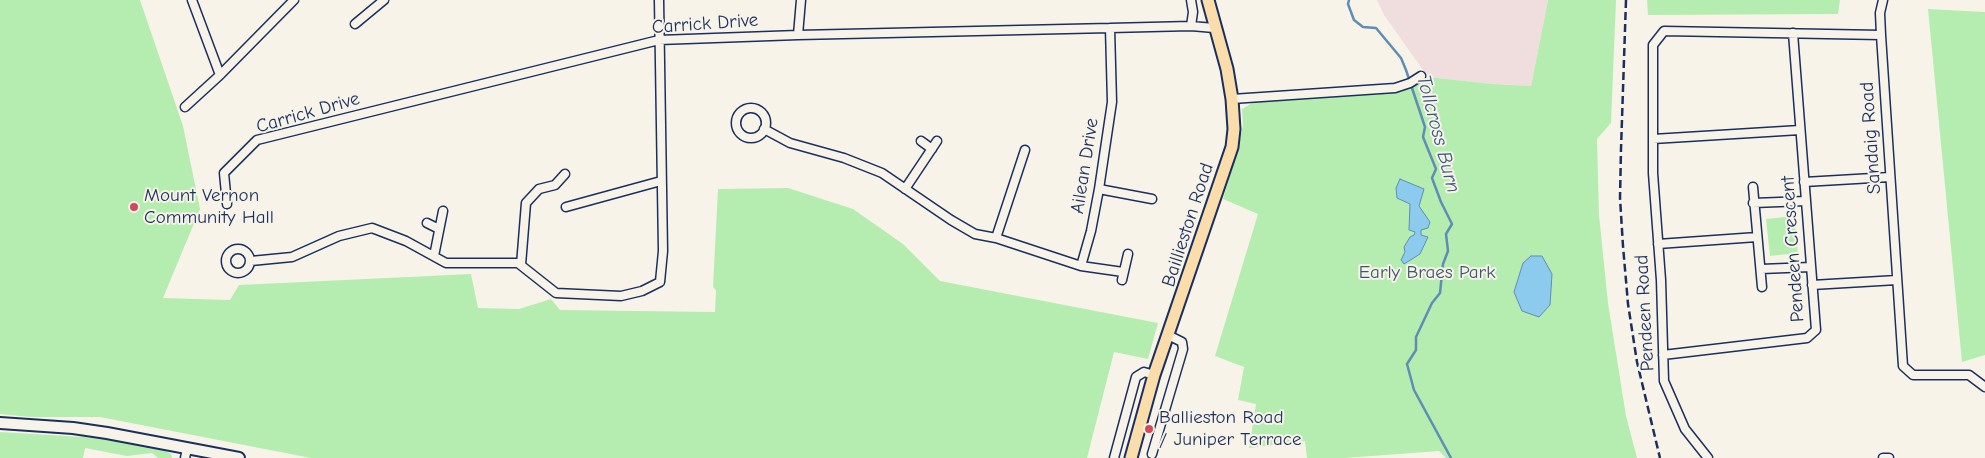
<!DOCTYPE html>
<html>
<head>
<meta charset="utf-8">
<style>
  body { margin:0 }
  canvas { display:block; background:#f7f3e8 }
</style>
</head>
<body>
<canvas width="1985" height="458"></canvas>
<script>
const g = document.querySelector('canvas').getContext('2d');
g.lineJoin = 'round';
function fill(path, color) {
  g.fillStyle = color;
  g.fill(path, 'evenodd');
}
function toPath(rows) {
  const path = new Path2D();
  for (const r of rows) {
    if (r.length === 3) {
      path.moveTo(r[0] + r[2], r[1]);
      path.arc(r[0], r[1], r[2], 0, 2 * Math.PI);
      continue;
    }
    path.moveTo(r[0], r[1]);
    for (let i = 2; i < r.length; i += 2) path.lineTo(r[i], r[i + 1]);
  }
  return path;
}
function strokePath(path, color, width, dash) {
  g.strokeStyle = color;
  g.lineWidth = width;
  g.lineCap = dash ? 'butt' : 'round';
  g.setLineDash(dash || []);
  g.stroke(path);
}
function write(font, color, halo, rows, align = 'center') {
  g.font = font + ' "Comic Neue",sans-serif';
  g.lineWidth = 4;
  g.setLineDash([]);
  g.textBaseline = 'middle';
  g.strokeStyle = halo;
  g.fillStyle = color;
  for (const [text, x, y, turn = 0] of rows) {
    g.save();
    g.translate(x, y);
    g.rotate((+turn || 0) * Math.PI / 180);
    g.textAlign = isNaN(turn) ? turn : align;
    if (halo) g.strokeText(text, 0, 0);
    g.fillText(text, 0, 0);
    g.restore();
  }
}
fill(toPath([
  [1377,0,1548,0,1531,86,1492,84,1428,77,1384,15]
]), '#f0dddd');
fill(toPath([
  [0,0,140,0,183,126,200,209,163,298,230,300,239,285,471,274,478,308,519,309,551,299,560,310,715,312,716,290,713,287,718,189,788,188,853,209,903,244,940,281,1158,323,1148,359,1114,352,1087,458,311,458,100,417,30,417,0,414],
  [1548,0,1616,0,1611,123,1597,139,1599,215,1608,303,1626,416,1637,458,1446,458,1439,451,1345,458,1307,458,1305,441,1249,448,1256,404,1238,400,1244,367,1215,356,1258,214,1223,199,1238,149,1243,125,1242,109,1254,102,1399,92,1428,77,1492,84,1531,86],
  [1647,0,1840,0,1838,14,1648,15],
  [1928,9,1985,12,1985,355,1962,362],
  [1794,216,1798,253,1770,256,1766,219],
  [0,432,99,438,158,446,171,454,172,458,158,458,152,453,127,456,85,448,83,458,0,458]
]), '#b5edb0');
const water = toPath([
  [1400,179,1424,189,1419,206,1430,222,1428,228,1421,230,1421,235,1428,237,1420,254,1404,264,1401,260,1405,252,1404,247,1410,237,1414,235,1415,232,1409,230,1410,204,1397,198,1396,188,1400,179],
  [1531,256,1542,256,1552,274,1550,305,1539,317,1522,311,1514,292,1523,263,1531,256]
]);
fill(water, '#8dcbee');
strokePath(water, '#5f8db4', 1);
strokePath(toPath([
  [1349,0,1348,4,1354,20,1363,27,1376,28,1401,58,1406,70,1425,127,1423,137,1436,169,1432,178,1441,202,1452,224,1446,234,1448,251,1443,264,1440,293,1432,303,1416,337,1416,350,1407,364,1414,390,1451,458]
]), '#5f8db4', 2.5);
const street = toPath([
  [192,0,220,75],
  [1191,0,1193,12,1191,26],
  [355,24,384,0],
  [798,35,801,0],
  [1881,35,1880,13,1883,0],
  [1232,99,1395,88,1410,83,1421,76],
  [185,107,220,75,294,0],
  [751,123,15],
  [764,129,790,143,844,158,882,173,951,220,975,234,996,238,1081,266,1123,272],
  [1653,139,1800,130],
  [921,141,932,149],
  [1804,182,1890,177],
  [1753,187,1762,287],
  [905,189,937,141],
  [1099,189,1152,199],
  [1753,203,1806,201],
  [227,204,224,173,257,140,659,40,798,35,1110,28,1191,26,1214,28],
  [566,207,661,181],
  [427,223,439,229],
  [996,238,1025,150],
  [1658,244,1757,237],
  [238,261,12],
  [434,256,443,211],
  [251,261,292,257,339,236,372,228,406,241,446,263,518,263,556,293,621,296,642,291,660,282,663,251,659,0],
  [521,265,526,203,539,189,555,185,565,174],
  [1081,266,1091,231,1099,189,1112,102,1110,28],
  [1761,269,1811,267],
  [1122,280,1128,254],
  [1812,285,1897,280],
  [1663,355,1807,338,1816,330,1793,33],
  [1152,454,1183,349,1182,342,1168,335],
  [185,458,187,449],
  [1114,458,1136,377,1144,372,1154,375],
  [1708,458,1685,429,1664,381,1661,280,1653,173,1653,45,1664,31,1881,35,1903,366,1913,375,1969,375,1985,387],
  [1883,458,1889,458]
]);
const secondary = toPath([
  [0,423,73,428,107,433,239,458]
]);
const primary = toPath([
  [1131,458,1154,375,1232,147,1234,129,1232,99,1227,69,1208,0]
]);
strokePath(street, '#1b2f5e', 11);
strokePath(secondary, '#1b2f5e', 14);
strokePath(primary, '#1b2f5e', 15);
strokePath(street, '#f7f3e8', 8);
strokePath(secondary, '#f7f3e8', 10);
strokePath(primary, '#faddab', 11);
strokePath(toPath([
  [1626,0,1621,149,1620,198,1623,246,1628,304,1637,362,1660,458]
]), '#1b2f5e', 2.5, [8, 4]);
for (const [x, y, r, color] of [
  [134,207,5,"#d1495b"],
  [1149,429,5,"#d1495b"]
]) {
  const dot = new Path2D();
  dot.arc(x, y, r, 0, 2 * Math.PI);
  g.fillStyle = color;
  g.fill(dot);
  strokePath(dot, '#f7f3e8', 2);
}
write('19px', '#1b2f5e', '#f7f3e8', [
  ["Carrick Drive",705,24,-4],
  ["Carrick Drive",308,113,-16],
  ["Sandaig Road",1871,138,-94],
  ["Ailean Drive",1085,166,-81],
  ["Baillieston Road",1188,225,-72],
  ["Pendeen Crescent",1793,249,-94],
  ["Pendeen Road",1645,313,-93]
]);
write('19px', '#1b2f5e', '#f7f3e8', [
  ["Mount Vernon",144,196],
  ["Community Hall",144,218],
  ["Ballieston Road",1159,418],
  ["/ Juniper Terrace",1159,440]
], 'left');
write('19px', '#3a556e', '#f7f3e8', [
  ["Early Braes Park",1427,273]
]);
write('italic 20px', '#385682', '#f7f3e8', [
  ["Tollcross Burn",1438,134,75]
]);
</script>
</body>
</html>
